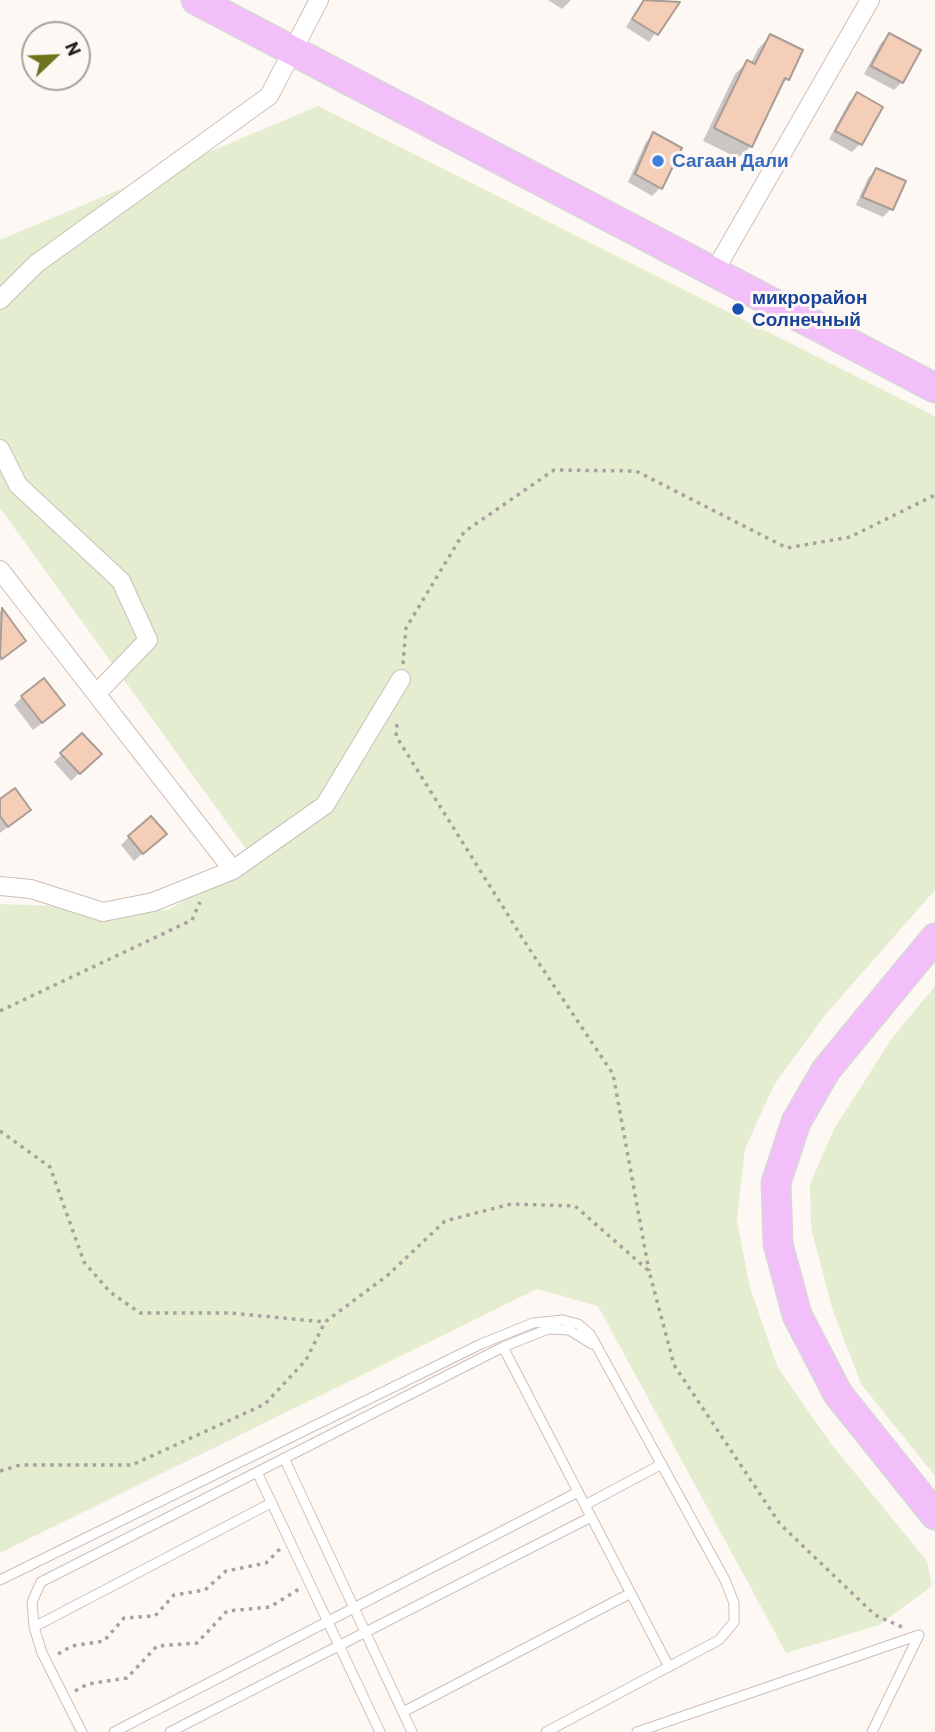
<!DOCTYPE html>
<html>
<head>
<meta charset="utf-8">
<style>
  body { margin:0 }
  #map { position:relative; width:935px; height:1732px; overflow:hidden; background:#fef8f5; font-family:Barlow,sans-serif }
  canvas { display:block }
  .north { position:absolute; left:21px; top:21px; width:70px; height:70px; box-sizing:border-box; background:#fef8f5; border:2px solid #a7a19e; border-radius:50%; rotate:67deg; font-size:19px; font-weight:700; line-height:28px; text-align:center; color:#241f1c }
  .north::after { content:''; display:block; margin:auto; width:24px; height:32px; background:#6f751e; clip-path:polygon(50% 0,100% 100%,50% 72%,0 100%) }
</style>
</head>
<body>
<div id="map">
<canvas width="935" height="1732"></canvas>
<div class="north">N</div>
</div>
<script>
const g = document.querySelector('canvas').getContext('2d');
g.lineJoin = 'round';
function fill(path, color) {
  g.fillStyle = color;
  g.fill(path, 'evenodd');
}
function toPath(rows) {
  const path = new Path2D();
  for (const r of rows) {
    path.moveTo(r[0], r[1]);
    for (let i = 2; i < r.length; i += 2) path.lineTo(r[i], r[i + 1]);
  }
  return path;
}
function strokePath(path, color, width, dash) {
  g.strokeStyle = color;
  g.lineWidth = width;
  g.lineCap = dash ? 'butt' : 'round';
  g.setLineDash(dash || []);
  g.stroke(path);
}
function write(font, color, halo, rows, align = 'center') {
  g.font = font + ' Barlow,sans-serif';
  g.lineWidth = 6;
  g.setLineDash([]);
  g.textBaseline = 'middle';
  g.strokeStyle = halo;
  g.fillStyle = color;
  for (const [text, x, y, turn = 0] of rows) {
    g.save();
    g.translate(x, y);
    g.rotate((+turn || 0) * Math.PI / 180);
    g.textAlign = isNaN(turn) ? turn : align;
    if (halo) g.strokeText(text, 0, 0);
    g.fillText(text, 0, 0);
    g.restore();
  }
}
fill(toPath([
  [318,106,935,416,935,890,825,1015,774,1085,745,1149,737,1220,750,1288,778,1368,832,1445,927,1561,932,1586,879,1625,786,1653,598,1306,537,1289,0,1553,0,904,169,910,251,856,0,508,0,240],
  [935,986,935,1476,861,1384,832,1308,811,1228,810,1184,834,1129,892,1038]
]), '#e4edd0');
fill(toPath([
  [548,0,571,0,562,9],
  [643,0,677,3,649,42,626,27],
  [889,35,902,82,894,90,864,74,881,43],
  [770,36,801,51,787,79,778,89,751,146,738,158,703,141,735,74,747,62,751,63,758,49],
  [857,94,860,144,852,152,829,139,849,102],
  [654,134,679,148,660,188,652,196,628,182,646,142],
  [876,170,891,209,883,217,856,205,868,178],
  [1,611,24,641,0,661,0,612],
  [22,697,55,713,33,730,14,705],
  [82,735,99,754,71,781,54,762],
  [0,801,21,817,0,833],
  [129,837,156,842,134,861,121,845]
]), '#0003');
const building = toPath([
  [644,0,680,2,658,35,632,19,644,0],
  [889,33,921,50,903,83,871,66,889,33],
  [770,34,803,50,789,80,785,78,752,147,714,128,747,60,755,64,770,34],
  [857,92,883,107,862,145,835,131,857,92],
  [653,132,682,148,662,189,635,174,653,132],
  [876,168,906,181,893,210,862,197,876,168],
  [2,608,26,641,2,659,0,656,2,608],
  [44,678,65,705,42,723,21,696,44,678],
  [82,733,102,754,80,774,60,753,82,733],
  [15,788,31,810,8,827,0,816,0,799,15,788],
  [151,816,167,834,143,854,128,836,151,816]
]);
fill(building, '#f4ceb7');
strokePath(building, '#aa9d95', 2);
const lane = toPath([
  [503,1347,669,1667],
  [284,1458,412,1732],
  [257,1472,380,1732],
  [585,1505,662,1464],
  [0,1580,481,1344,533,1323,563,1320,578,1324,590,1334,725,1580,734,1603,734,1622,719,1640,546,1732],
  [34,1627,271,1503],
  [403,1712,631,1593],
  [82,1732,42,1653,34,1627,32,1602,41,1582,503,1347,548,1329,569,1330,592,1344],
  [114,1732,578,1492],
  [170,1732,591,1517],
  [637,1732,919,1635,872,1732]
]);
const street = toPath([
  [714,272,870,0],
  [0,300,36,264,269,96,319,0],
  [0,449,18,485,121,581,148,640,97,693],
  [0,570,233,870],
  [0,886,31,889,103,912,153,902,233,870,325,805,401,679]
]);
const primary = toPath([
  [196,0,935,388],
  [935,938,826,1070,796,1122,776,1183,778,1244,797,1315,838,1394,935,1515]
]);
strokePath(lane, '#ccbfb7', 11);
strokePath(street, '#ccbfb7', 20);
strokePath(primary, '#d8d7d6', 31);
strokePath(toPath([
  [403,664,406,628,464,532,554,470,636,471,787,548,850,537,935,495],
  [397,724,396,736,528,947,613,1074,649,1271],
  [0,1011,192,920,200,902],
  [0,1131,50,1167,84,1262,110,1292,140,1313,230,1313,325,1322],
  [0,1471,20,1465,132,1465,265,1404,306,1360,325,1322,388,1275,445,1221,511,1204,575,1206,649,1271,674,1365,780,1524,875,1615,902,1627],
  [58,1654,72,1646,104,1641,124,1618,155,1616,174,1595,205,1590,226,1571,266,1563,280,1549],
  [75,1691,88,1684,127,1678,157,1646,197,1643,227,1611,270,1607,299,1589]
]), '#a8a29f', 3.5, [3.5, 5]);
strokePath(lane, '#fff', 9);
strokePath(street, '#fff', 18);
strokePath(primary, '#f2bffb', 28);
for (const [x, y, r, color] of [
  [658,161,7,"#3f7fe0"],
  [738,309,7,"#1a4fb4"]
]) {
  const dot = new Path2D();
  dot.arc(x, y, r, 0, 2 * Math.PI);
  g.fillStyle = color;
  g.fill(dot);
  strokePath(dot, '#fef8f5', 2.5);
}
write('bold 19px', '#366cbe', '#fef8f5', [
  ["Сагаан Дали",672,161]
], 'left');
write('bold 19px', '#164399', '#fef8f5', [
  ["микрорайон",752,298],
  ["Солнечный",752,320]
], 'left');
</script>
</body>
</html>
